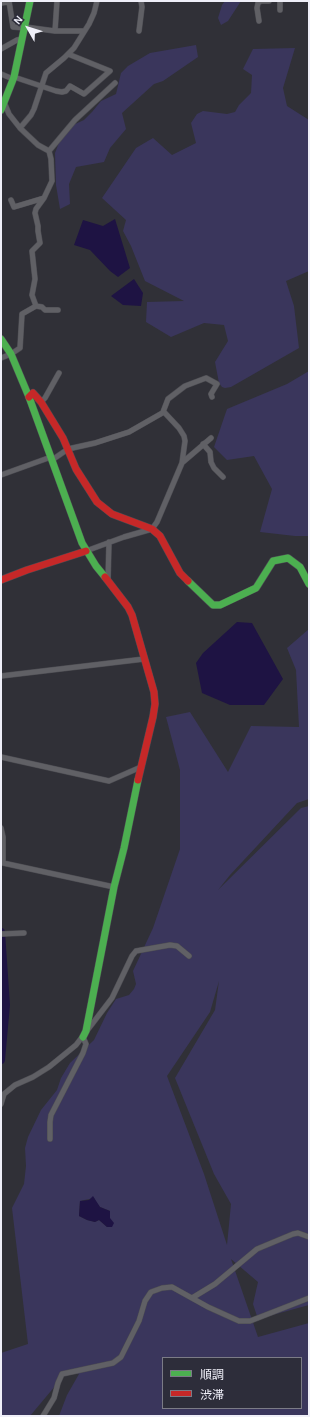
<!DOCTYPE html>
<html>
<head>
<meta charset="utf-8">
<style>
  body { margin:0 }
  #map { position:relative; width:310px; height:1417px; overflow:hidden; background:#303037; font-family:"Alegreya Sans","Noto Sans JP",sans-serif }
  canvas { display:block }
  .frame { position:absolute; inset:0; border:2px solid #efeff8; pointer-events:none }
  .legend { position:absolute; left:162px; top:1357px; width:140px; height:52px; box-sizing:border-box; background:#2d2d3a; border:1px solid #7b7b86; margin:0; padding:5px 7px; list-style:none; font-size:12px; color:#efeff8 }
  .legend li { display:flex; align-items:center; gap:8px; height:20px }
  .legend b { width:20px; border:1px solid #7b7b86 }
  .north { position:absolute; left:8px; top:8px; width:40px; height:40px; -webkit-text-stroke:3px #2d2d3a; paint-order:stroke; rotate:309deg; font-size:11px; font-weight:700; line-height:16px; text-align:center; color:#efeff8 }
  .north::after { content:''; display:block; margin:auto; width:14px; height:18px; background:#efeff8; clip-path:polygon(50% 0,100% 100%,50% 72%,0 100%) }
</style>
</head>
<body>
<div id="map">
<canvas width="310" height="1417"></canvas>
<div class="frame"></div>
<ul class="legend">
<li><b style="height:5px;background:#4caf50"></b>順調</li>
<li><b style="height:5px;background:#c62828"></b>渋滞</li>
</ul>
<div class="north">N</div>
</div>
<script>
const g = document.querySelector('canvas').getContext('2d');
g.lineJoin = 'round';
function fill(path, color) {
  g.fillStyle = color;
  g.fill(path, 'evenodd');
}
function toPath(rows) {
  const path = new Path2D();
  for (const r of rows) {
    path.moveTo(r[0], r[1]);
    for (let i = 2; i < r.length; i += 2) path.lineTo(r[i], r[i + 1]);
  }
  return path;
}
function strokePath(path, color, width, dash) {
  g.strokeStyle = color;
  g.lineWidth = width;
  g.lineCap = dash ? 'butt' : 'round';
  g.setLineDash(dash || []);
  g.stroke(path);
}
fill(toPath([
  [225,1,241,1,228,21,221,25,218,18,222,5],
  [196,45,198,57,163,81,154,84,122,113,126,129,110,148,104,162,76,167,69,184,70,204,60,209,56,185,55,153,60,140,73,125,84,120,92,112,101,101,116,94,121,73,128,66,150,53],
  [295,48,283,88,287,106,309,120,309,271,286,281,294,306,299,348,231,387,225,388,222,387,219,383,215,362,228,341,224,325,204,323,171,337,146,322,147,302,184,301,145,281,131,246,123,231,126,220,102,198,136,148,153,138,172,155,196,143,191,123,197,114,203,111,227,114,235,112,239,105,251,93,252,75,243,69,253,49],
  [309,371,309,536,295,536,260,532,272,489,254,456,227,460,214,447,227,409,287,384],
  [309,629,309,799,297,803,230,875,218,890,301,808,309,806,309,1305,258,1319,253,1304,258,1282,231,1259,258,1337,309,1323,309,1416,59,1416,67,1395,79,1374,66,1373,30,1416,1,1416,1,1353,28,1344,12,1208,24,1184,26,1166,25,1148,28,1137,41,1110,57,1090,61,1078,70,1063,94,1040,107,1013,116,999,129,995,134,989,136,984,133,971,153,928,180,849,180,770,166,717,190,712,228,772,251,726,299,727,296,670,287,648],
  [219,981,215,1010,175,1078,214,1174,231,1204,227,1245,204,1174,167,1076,210,1012],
  [94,1198,95,1201,100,1207,110,1211,110,1218,107,1227,99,1220,95,1222,87,1220,79,1216,80,1201],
  [163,1358,301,1358,301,1408,163,1408]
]), '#3a365c');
fill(toPath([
  [115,219,130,268,118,277,110,271,90,250,74,245,83,220,103,226],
  [134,279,143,293,141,306,123,305,111,296],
  [237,622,252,623,283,679,264,705,230,705,202,693,196,663,203,653],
  [93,1196,100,1207,110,1211,110,1218,114,1223,112,1227,107,1227,99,1220,95,1222,87,1220,79,1216,80,1201,89,1200]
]), '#1e1343');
strokePath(toPath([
  [1,932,6,1005,1,1060]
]), '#1e1343', 8);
const street = toPath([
  [9,1,13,27,25,28],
  [261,1,269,1],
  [1,3,9,2],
  [280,10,280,1],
  [259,21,257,8,258,3,261,1],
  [25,27,55,31,84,31],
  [55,31,57,1],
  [139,31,142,7,141,1],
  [1,49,17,40,22,39],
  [1,74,13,79],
  [14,77,56,91,62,92,66,91,70,86,84,94,110,71,68,54],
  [4,102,9,114,20,128,38,145,49,151,51,159,52,181,44,198,36,209,35,213,38,226,38,231,40,243,32,251,35,279,32,295,36,306],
  [20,128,31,115,34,109,46,73,64,58,74,48,89,24,94,13,97,1],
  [49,151,75,120,115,83],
  [11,200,14,207,44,198],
  [1,358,11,354,20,348,22,314,36,306,42,307,45,310,58,310],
  [41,402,45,398,59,373],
  [163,412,168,399,185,386,206,378,217,384,211,394,212,397],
  [203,444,210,452,211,462,214,468,223,477],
  [52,460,68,449,95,443,129,432,164,412,179,428,184,436,185,441,182,463,157,522,152,529,124,537,86,551],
  [183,462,211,438],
  [1,475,51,457],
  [108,580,109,542],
  [1,676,144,659],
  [1,757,109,781,141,767],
  [1,828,3,837,3,863,114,887],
  [1,934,24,933],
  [1,1104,4,1094,15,1085,33,1077,49,1067,76,1045,112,998,132,956,136,951,170,945,177,946,189,956],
  [50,1139,50,1122,51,1115,83,1053,86,1044,83,1037],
  [192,1298,215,1284,257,1249,293,1234,298,1233,309,1237],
  [43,1416,54,1398,58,1383,62,1374,113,1363,121,1357,139,1321,145,1301,151,1292,162,1288,172,1287,208,1307,239,1321,250,1321,309,1298]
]);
const fast = toPath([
  [1,110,14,77,30,1],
  [1,339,11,354,29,397,82,543,96,566,105,577],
  [188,581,213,605,220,605,256,588,273,561,288,558,300,567,309,584],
  [83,1037,86,1031,114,887,124,848,138,780]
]);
const jam = toPath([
  [29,397,33,393,41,402,63,438,76,469,97,502,112,514,152,529,160,536,180,573,188,581],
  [105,577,128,607,132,615,154,692,155,704,153,717,138,780],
  [1,580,27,570,86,551]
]);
strokePath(street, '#4c4c52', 6);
strokePath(fast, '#4c4c52', 8);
strokePath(jam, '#4c4c52', 8);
strokePath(street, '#606065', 5);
strokePath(fast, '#4caf50', 7);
strokePath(jam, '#c62828', 7);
</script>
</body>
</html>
